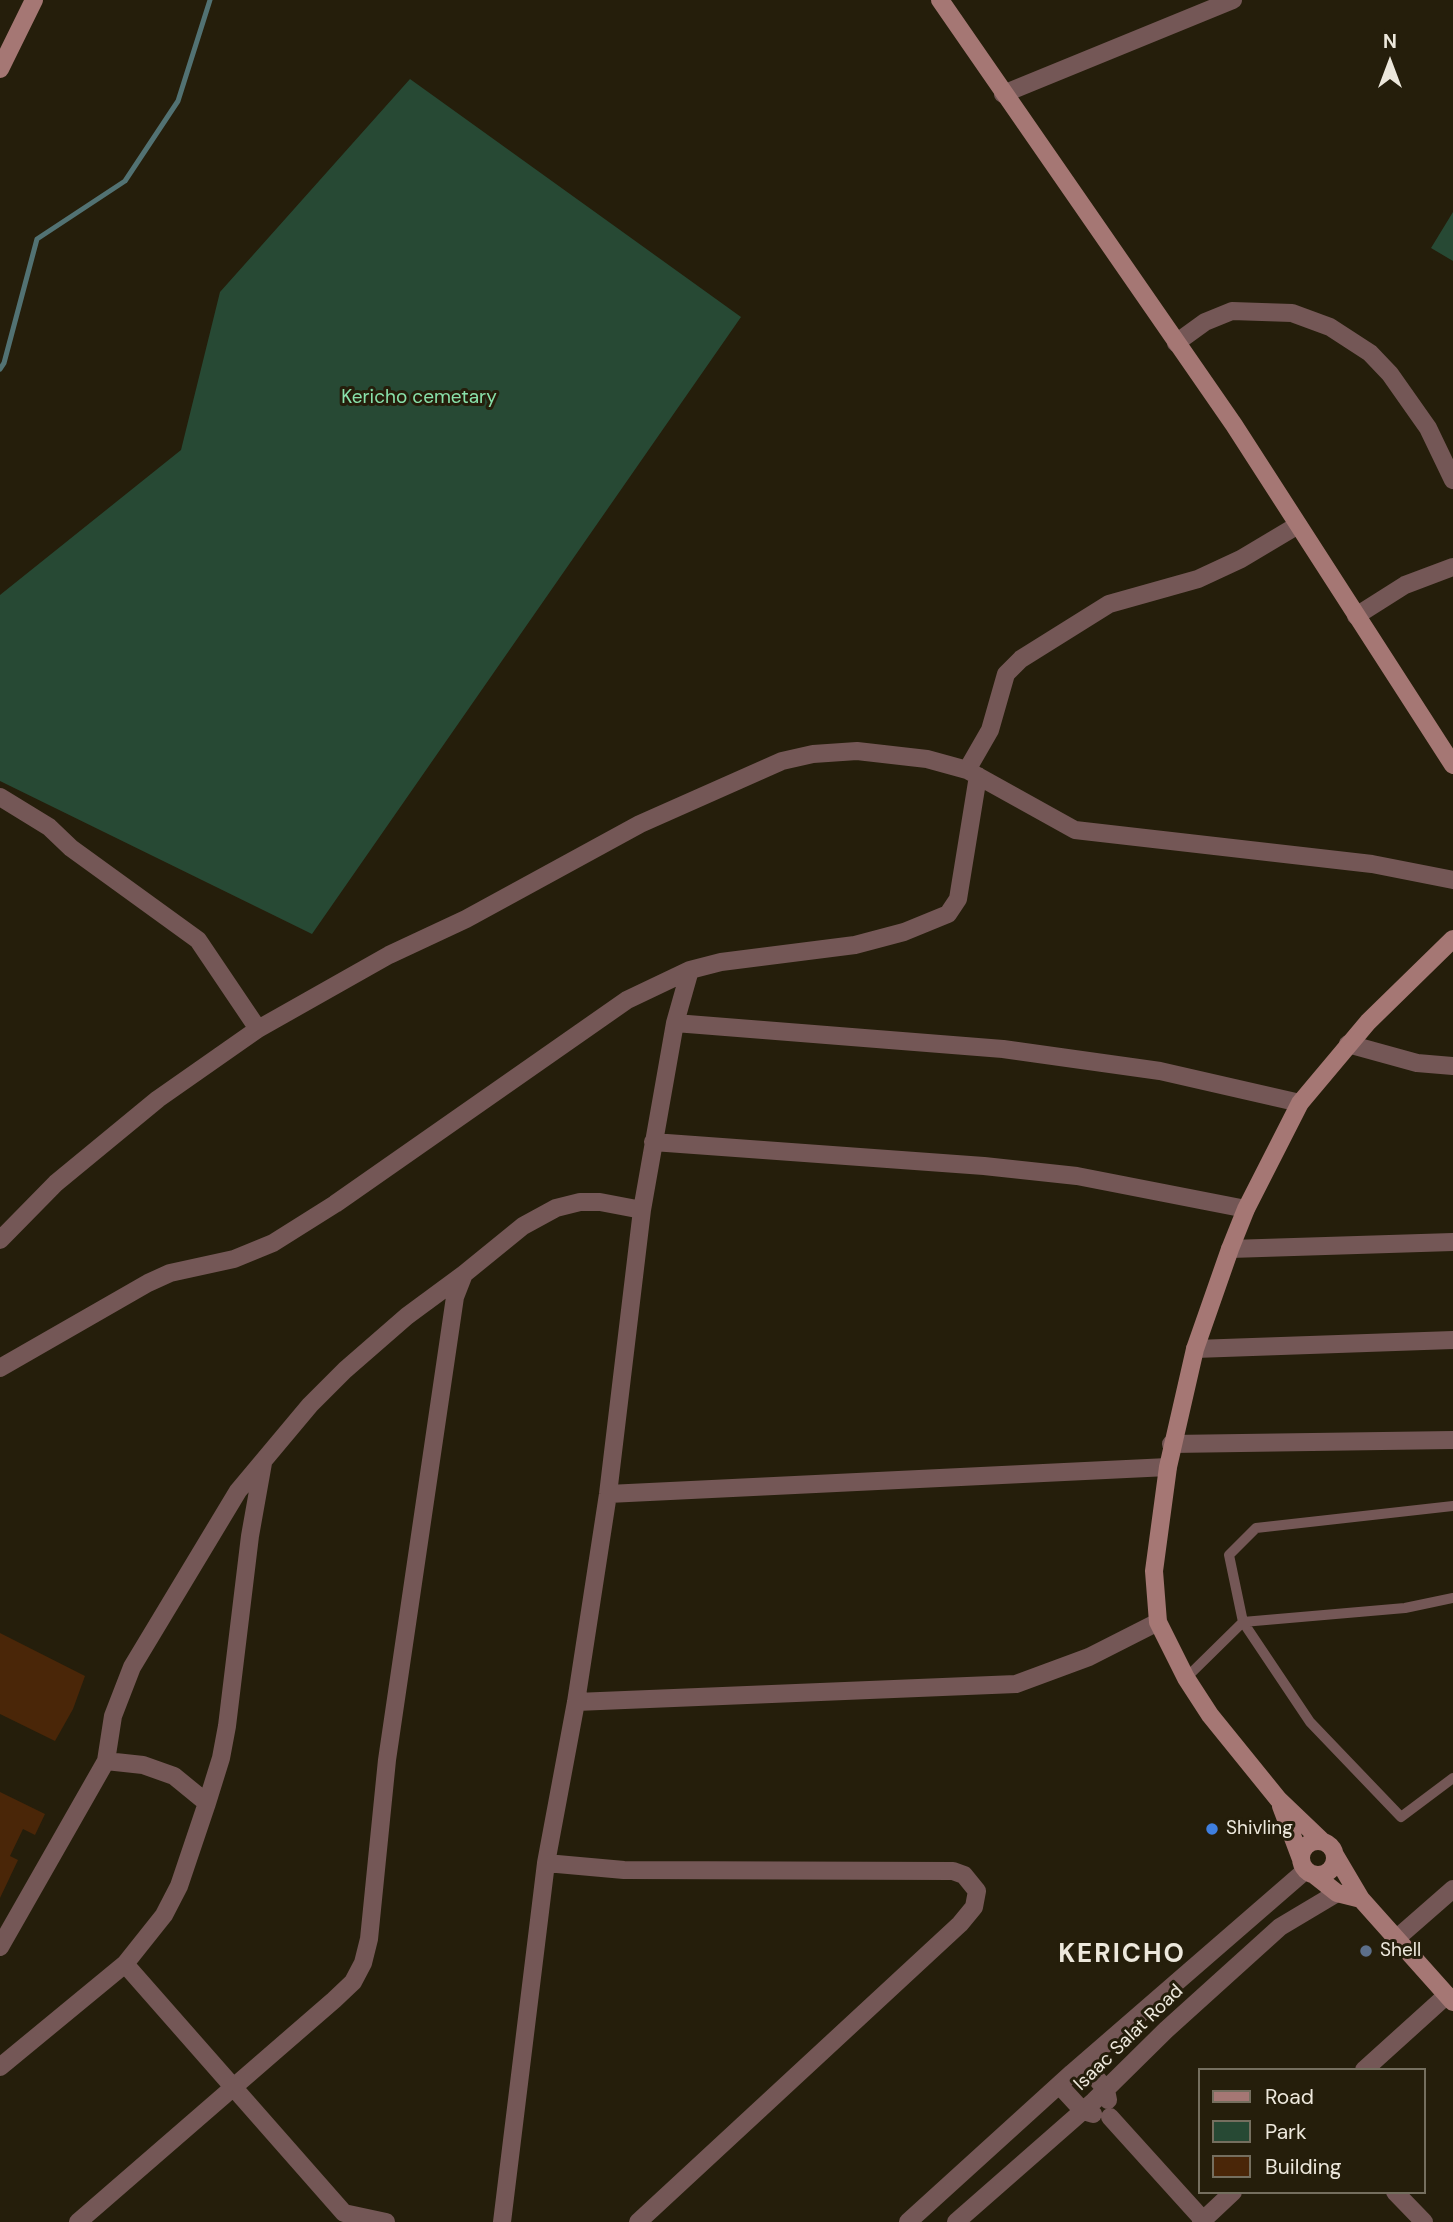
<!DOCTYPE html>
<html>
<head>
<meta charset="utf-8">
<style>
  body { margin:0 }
  #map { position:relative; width:1453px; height:2222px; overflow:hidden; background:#251e0b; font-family:"DM Sans",sans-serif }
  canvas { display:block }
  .legend { position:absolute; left:1198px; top:2068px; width:228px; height:126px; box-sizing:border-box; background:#251e0b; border:2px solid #756f5f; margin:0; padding:9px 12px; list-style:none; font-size:21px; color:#ede8dc }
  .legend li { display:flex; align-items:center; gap:14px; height:35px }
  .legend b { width:35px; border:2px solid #756f5f }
  .north { position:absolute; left:1355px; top:28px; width:70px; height:70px; -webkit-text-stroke:5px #251e0b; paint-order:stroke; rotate:0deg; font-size:19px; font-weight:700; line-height:28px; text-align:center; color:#ede8dc }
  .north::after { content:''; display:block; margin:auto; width:24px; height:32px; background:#ede8dc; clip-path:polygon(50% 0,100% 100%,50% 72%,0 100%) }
</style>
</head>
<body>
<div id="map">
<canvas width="1453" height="2222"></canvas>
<ul class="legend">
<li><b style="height:9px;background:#a57774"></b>Road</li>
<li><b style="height:19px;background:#274934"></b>Park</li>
<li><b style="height:19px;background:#4a2608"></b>Building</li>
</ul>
<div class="north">N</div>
</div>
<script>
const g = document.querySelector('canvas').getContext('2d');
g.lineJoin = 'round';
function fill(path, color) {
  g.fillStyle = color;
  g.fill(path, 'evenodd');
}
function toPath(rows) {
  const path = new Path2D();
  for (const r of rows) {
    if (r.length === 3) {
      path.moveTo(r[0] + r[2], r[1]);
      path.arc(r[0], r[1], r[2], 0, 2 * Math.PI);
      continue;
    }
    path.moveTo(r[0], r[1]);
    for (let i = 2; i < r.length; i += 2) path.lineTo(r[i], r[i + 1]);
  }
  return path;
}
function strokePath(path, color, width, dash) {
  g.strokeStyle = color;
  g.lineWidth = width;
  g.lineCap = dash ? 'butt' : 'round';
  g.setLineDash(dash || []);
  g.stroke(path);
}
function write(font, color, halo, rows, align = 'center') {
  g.font = font + ' "DM Sans",sans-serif';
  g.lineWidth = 6;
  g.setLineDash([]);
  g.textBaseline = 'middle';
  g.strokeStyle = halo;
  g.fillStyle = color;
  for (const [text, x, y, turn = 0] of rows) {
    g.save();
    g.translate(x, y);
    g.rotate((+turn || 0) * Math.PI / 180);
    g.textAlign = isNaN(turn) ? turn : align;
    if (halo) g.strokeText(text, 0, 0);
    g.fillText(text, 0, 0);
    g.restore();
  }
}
fill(toPath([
  [410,79,741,317,312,934,0,781,0,595,181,450,220,292],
  [1453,212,1453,261,1431,248]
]), '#274934');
strokePath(toPath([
  [0,369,4,363,37,239,125,181,178,101,210,0]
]), '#527273', 5);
fill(toPath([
  [0,1633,85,1676,73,1709,55,1741,0,1714],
  [0,1792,45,1814,35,1835,23,1829,10,1856,18,1860,0,1898]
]), '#4a2608');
strokePath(toPath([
  [1453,1506,1256,1528,1229,1555,1243,1622,1310,1722,1401,1817,1453,1778],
  [1186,1678,1243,1622,1405,1608,1453,1598]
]), '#745756', 10);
strokePath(toPath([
  [1003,94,1233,0],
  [1176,343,1205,322,1232,311,1292,313,1330,327,1370,353,1390,374,1428,428,1453,480],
  [1356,616,1405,585,1453,567],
  [967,770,990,730,1006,674,1021,659,1109,604,1198,579,1241,559,1298,525],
  [0,797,49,827,71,848,198,940,258,1029],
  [675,1023,1003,1049,1160,1071,1300,1103],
  [1348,1044,1417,1063,1453,1066],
  [653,1142,984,1166,1077,1176,1246,1209],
  [642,1210,675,1023,690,970,721,962,855,945,904,932,948,914,958,899,978,776],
  [0,1240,56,1183,158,1099,258,1029,389,955,466,919,640,824,782,761,813,754,857,751,927,759,967,770,1075,830,1372,864,1453,880],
  [1230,1249,1453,1242],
  [1195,1349,1453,1340],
  [0,1368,148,1283,170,1273,234,1259,273,1243,335,1204,627,1000,690,970],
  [1171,1444,1453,1440],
  [608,1494,1168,1467],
  [576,1702,1016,1684,1089,1657,1158,1622],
  [106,1761,113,1716,132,1667,238,1491,310,1405,345,1370,407,1316,464,1274],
  [207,1803,221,1758,227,1726,250,1536,263,1463],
  [546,1863,624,1870,953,1871,964,1875,977,1891,974,1907,960,1924,638,2222],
  [1397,1938,1453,1889],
  [0,1947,106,1761,143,1765,174,1776,207,1803,179,1886,164,1915,125,1964,0,2067],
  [125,1964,344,2213,386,2222],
  [1084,2063,1106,2090,1108,2100],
  [1364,2070,1447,1995],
  [1059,2085,1083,2111,1093,2114],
  [1110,2117,1205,2222],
  [1395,2192,1424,2222],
  [78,2222,334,2000,353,1982,363,1963,369,1939,387,1760,455,1297,464,1274,523,1226,556,1208,580,1202,600,1202,642,1210,608,1494,576,1702,546,1863,502,2222],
  [908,2222,1072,2073,1306,1870],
  [956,2222,1094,2101,1166,2030,1280,1927,1337,1893],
  [1201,2222,1233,2192]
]), '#745756', 18);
strokePath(toPath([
  [940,0,1234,425,1453,765],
  [0,69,34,0],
  [1281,1806,1301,1859],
  [1322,1841,1278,1799,1210,1715,1186,1678,1158,1622,1154,1571,1168,1467,1195,1349,1230,1249,1246,1209,1300,1103,1368,1022,1453,939],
  [1318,1858,17],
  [1335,1855,1361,1899,1453,2002],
  [1313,1874,1337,1893,1361,1899]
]), '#a57774', 18);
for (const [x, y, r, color] of [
  [1212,1829,7,"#3f7fe0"],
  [1366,1951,7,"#5c6f8a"]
]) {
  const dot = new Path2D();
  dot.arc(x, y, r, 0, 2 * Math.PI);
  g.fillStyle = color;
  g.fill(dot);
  strokePath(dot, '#251e0b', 2.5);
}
write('19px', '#88e1aa', '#251e0b', [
  ["Kericho cemetary",419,398]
]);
write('19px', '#ede8dc', '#251e0b', [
  ["Shivling",1226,1829],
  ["Shell",1380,1951]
], 'left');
write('19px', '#ede8dc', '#251e0b', [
  ["Isaac Salat Road",1129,2038,-44]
]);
g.letterSpacing = '2px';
write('bold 26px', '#ede8dc', '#251e0b', [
  ["KERICHO",1122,1955]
]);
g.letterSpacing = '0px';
</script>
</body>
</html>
